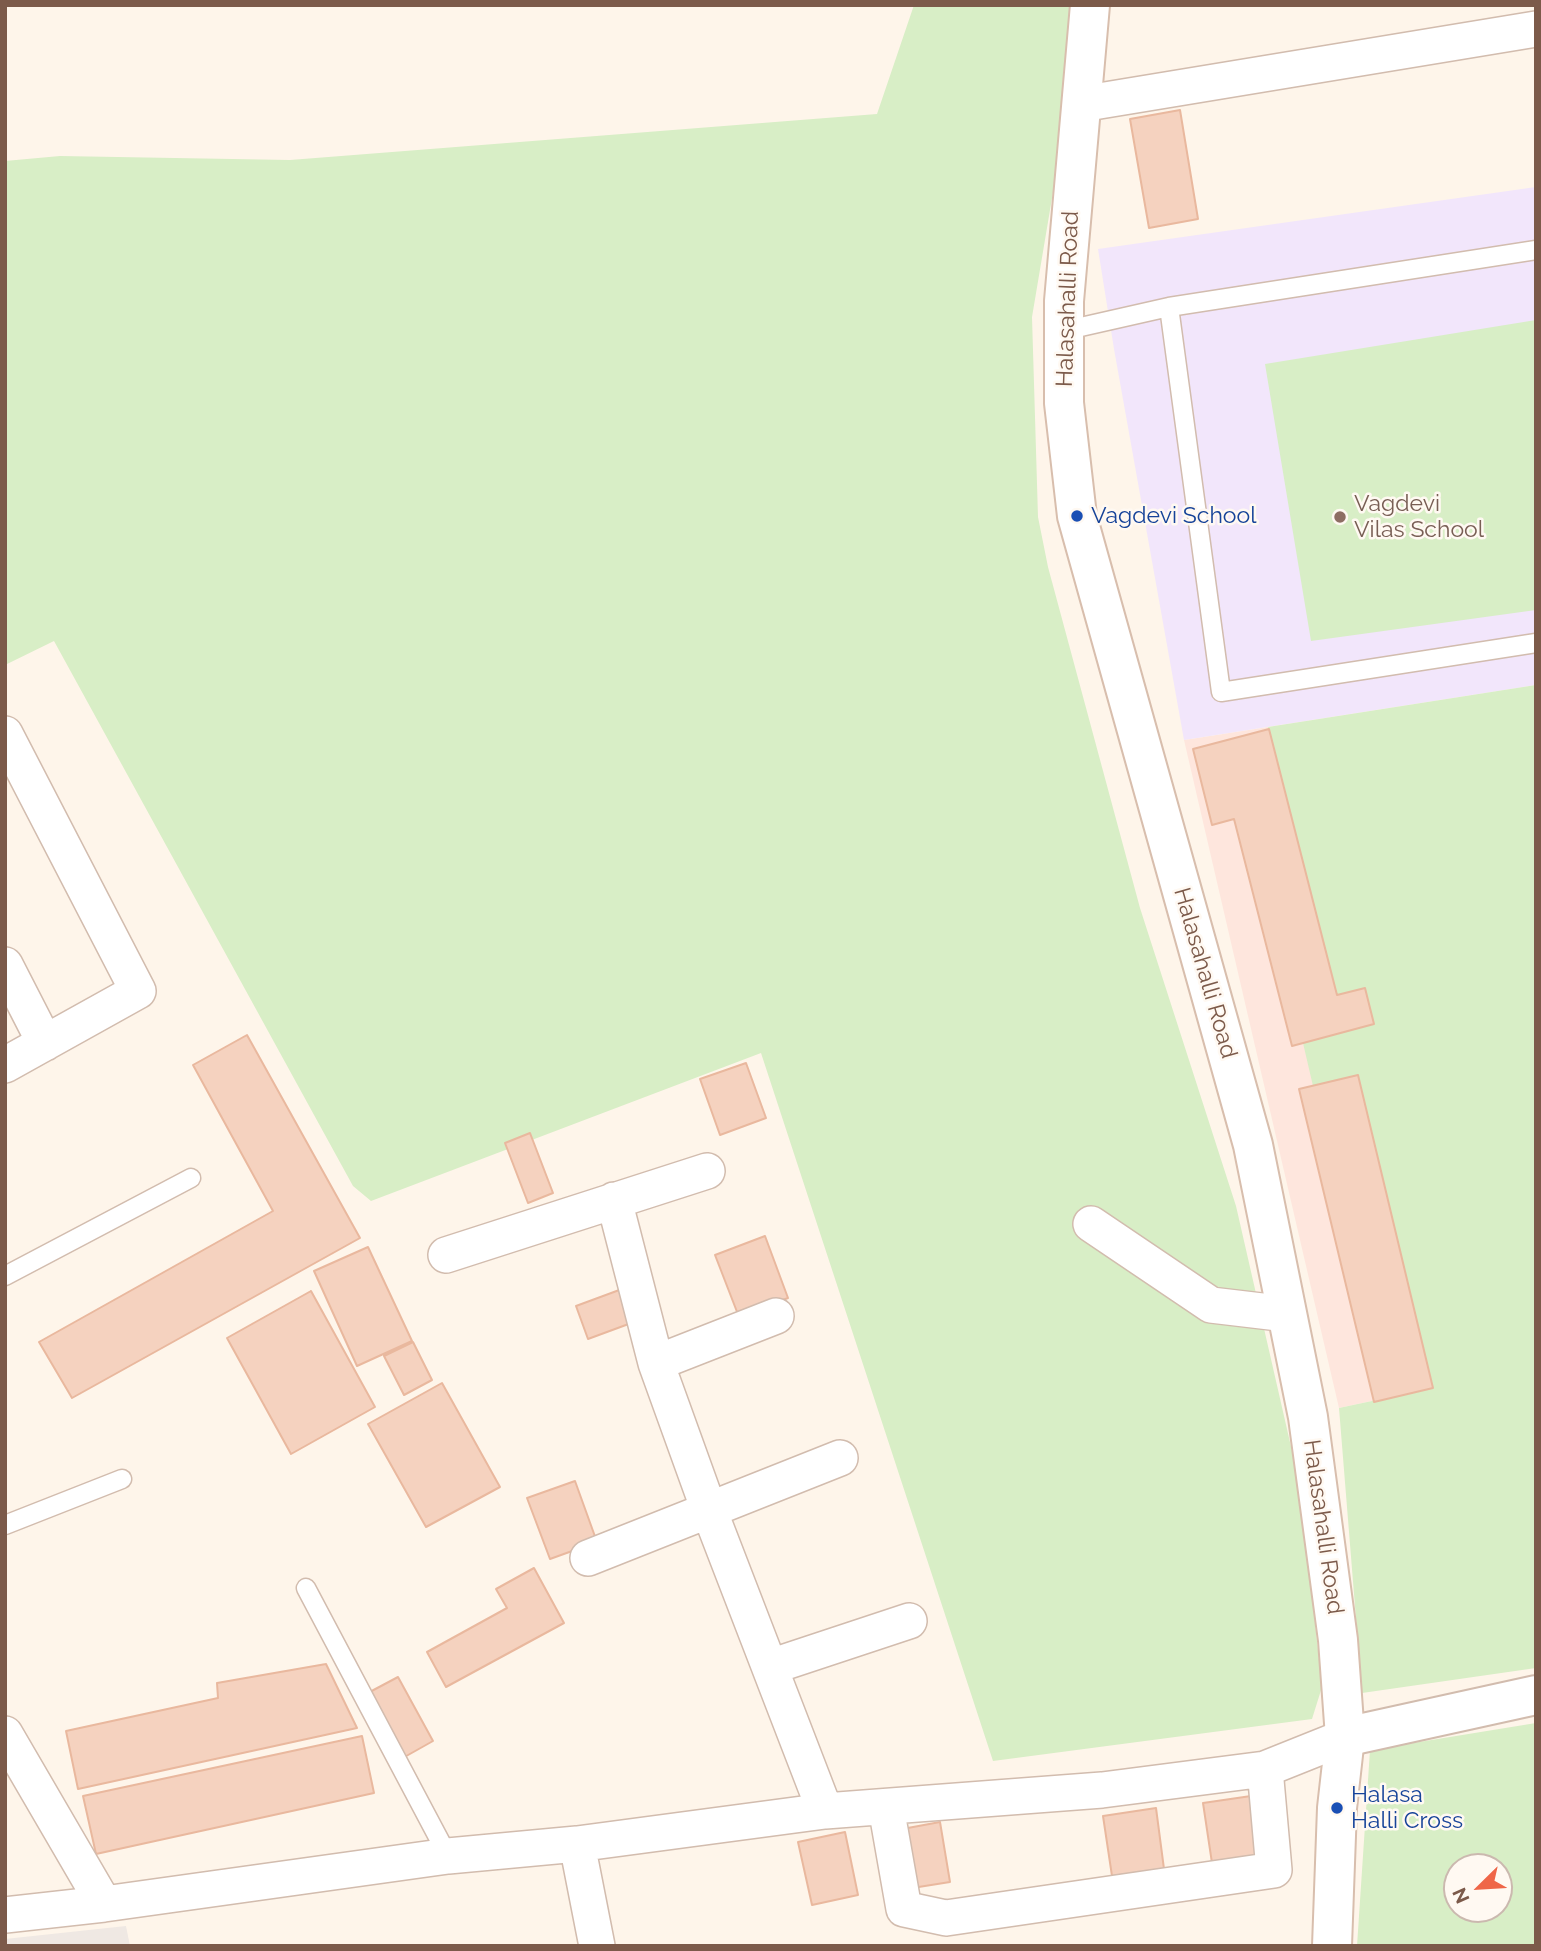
<!DOCTYPE html>
<html>
<head>
<meta charset="utf-8">
<style>
  body { margin:0 }
  #map { position:relative; width:1541px; height:1951px; overflow:hidden; background:#fef5ea; font-family:Raleway,sans-serif }
  canvas { display:block }
  .frame { position:absolute; inset:0; border:7px solid #7c5a4a; pointer-events:none }
  .north { position:absolute; left:1443px; top:1853px; width:70px; height:70px; box-sizing:border-box; background:#fff9f2; border:2px solid #cbb9af; border-radius:50%; rotate:246deg; font-size:19px; font-weight:700; line-height:28px; text-align:center; color:#7c5a4a }
  .north::after { content:''; display:block; margin:auto; width:24px; height:32px; background:#ef6648; clip-path:polygon(50% 0,100% 100%,50% 72%,0 100%) }
</style>
</head>
<body>
<div id="map">
<canvas width="1541" height="1951"></canvas>
<div class="frame"></div>
<div class="north">N</div>
</div>
<script>
const g = document.querySelector('canvas').getContext('2d');
g.lineJoin = 'round';
function fill(path, color) {
  g.fillStyle = color;
  g.fill(path, 'evenodd');
}
function toPath(rows) {
  const path = new Path2D();
  for (const r of rows) {
    path.moveTo(r[0], r[1]);
    for (let i = 2; i < r.length; i += 2) path.lineTo(r[i], r[i + 1]);
  }
  return path;
}
function strokePath(path, color, width, dash) {
  g.strokeStyle = color;
  g.lineWidth = width;
  g.lineCap = dash ? 'butt' : 'round';
  g.setLineDash(dash || []);
  g.stroke(path);
}
function write(font, color, halo, rows, align = 'center') {
  g.font = font + ' Raleway,sans-serif';
  g.lineWidth = 5;
  g.setLineDash([]);
  g.textBaseline = 'middle';
  g.strokeStyle = halo;
  g.fillStyle = color;
  for (const [text, x, y, turn = 0] of rows) {
    g.save();
    g.translate(x, y);
    g.rotate((+turn || 0) * Math.PI / 180);
    g.textAlign = isNaN(turn) ? turn : align;
    if (halo) g.strokeText(text, 0, 0);
    g.fillText(text, 0, 0);
    g.restore();
  }
}
fill(toPath([
  [1268,727,1337,995,1365,988,1374,1024,1303,1043,1358,1075,1433,1388,1339,1408,1184,740]
]), '#fee6dd');
fill(toPath([
  [126,1926,130,1946,5,1946,5,1939]
]), '#efe8e3');
fill(toPath([
  [1536,187,1536,685,1184,740,1114,349,1098,249]
]), '#f2e6fb');
fill(toPath([
  [914,5,1075,5,1068,103,1032,317,1038,517,1048,567,1140,908,1236,1206,1300,1486,1322,1687,1312,1719,993,1761,761,1053,371,1201,353,1186,54,641,5,665,5,161,60,156,290,160,877,114],
  [1536,320,1536,610,1311,641,1265,364],
  [1536,685,1536,1668,1362,1693,1339,1408,1433,1388,1358,1076,1313,1086,1303,1043,1374,1024,1365,989,1337,995,1268,727],
  [1536,1723,1536,1946,1357,1946,1370,1750],
  [1457,1867,1499,1867,1499,1909,1457,1909]
]), '#d8eec6');
const building = toPath([
  [1180,110,1198,219,1149,228,1130,119,1180,110],
  [1269,729,1337,995,1365,988,1374,1024,1292,1046,1234,819,1212,825,1193,749,1269,729],
  [247,1035,360,1238,72,1398,39,1342,273,1211,193,1065,247,1035],
  [746,1063,766,1118,720,1135,700,1079,746,1063],
  [1358,1075,1433,1388,1374,1402,1299,1089,1358,1075],
  [530,1133,553,1193,528,1203,505,1143,530,1133],
  [765,1236,788,1298,739,1317,715,1255,765,1236],
  [368,1247,412,1341,357,1366,314,1271,368,1247],
  [622,1289,634,1322,588,1339,576,1306,622,1289],
  [311,1291,375,1407,291,1454,227,1338,311,1291],
  [413,1342,432,1380,404,1395,384,1356,413,1342],
  [442,1383,500,1487,426,1527,368,1424,442,1383],
  [575,1481,597,1542,550,1559,527,1498,575,1481],
  [534,1568,564,1623,446,1687,427,1652,507,1608,496,1589,534,1568],
  [326,1664,357,1728,78,1789,66,1731,218,1698,217,1683,326,1664],
  [398,1677,433,1741,401,1759,366,1694,398,1677],
  [362,1736,374,1793,96,1854,83,1796,362,1736],
  [1251,1796,1259,1856,1212,1863,1203,1803,1251,1796],
  [1156,1808,1164,1869,1112,1876,1103,1816,1156,1808],
  [940,1822,950,1882,906,1889,897,1830,940,1822],
  [845,1832,858,1895,812,1905,798,1842,845,1832]
]);
fill(building, '#f5d2bf');
strokePath(building, '#e9b89e', 2);
const service = toPath([
  [1169,307,1221,692,1536,643],
  [1063,331,1169,307,1536,250],
  [5,1276,191,1178],
  [5,1525,122,1479],
  [306,1588,448,1856]
]);
const minor = toPath([
  [1081,104,1536,29],
  [5,734,138,991,5,1065],
  [5,965,45,1043],
  [614,1200,656,1363,709,1510,825,1811],
  [1091,1224,1211,1305,1287,1314],
  [446,1255,707,1171],
  [656,1363,776,1316],
  [588,1558,840,1458],
  [770,1667,909,1621],
  [5,1734,104,1904],
  [886,1807,904,1909,946,1918,1274,1870,1265,1769],
  [577,1844,597,1946],
  [5,1915,104,1904,448,1856,577,1844,825,1811,1102,1790,1265,1769,1345,1737]
]);
const tertiary = toPath([
  [1345,1737,1536,1695]
]);
const secondary = toPath([
  [1090,5,1064,301,1064,403,1077,516,1253,1145,1308,1417,1338,1640,1345,1737,1337,1808,1332,1946]
]);
strokePath(service, '#d2bcae', 21);
strokePath(minor, '#d2bcae', 38);
strokePath(tertiary, '#d2bcae', 42);
strokePath(secondary, '#d8bead', 42);
strokePath(service, '#fff', 18);
strokePath(minor, '#fff', 35);
strokePath(tertiary, '#fff', 38);
strokePath(secondary, '#fff', 38);
for (const [x, y, r, color] of [
  [1077,516,7,"#1a4fb4"],
  [1340,517,7,"#8d6e63"],
  [1337,1808,7,"#1a4fb4"]
]) {
  const dot = new Path2D();
  dot.arc(x, y, r, 0, 2 * Math.PI);
  g.fillStyle = color;
  g.fill(dot);
  strokePath(dot, '#fff9f2', 2.5);
}
write('23px', '#7c5a4a', '#fff9f2', [
  ["Halasahalli Road",1068,299,-88],
  ["Halasahalli Road",1205,973,74],
  ["Halasahalli Road",1323,1527,82]
]);
write('23px', '#785e54', '#fff9f2', [
  ["Vagdevi",1354,504],
  ["Vilas School",1354,530]
], 'left');
write('23px', '#164399', '#fff9f2', [
  ["Vagdevi School",1091,516],
  ["Halasa",1351,1795],
  ["Halli Cross",1351,1821]
], 'left');
</script>
</body>
</html>
